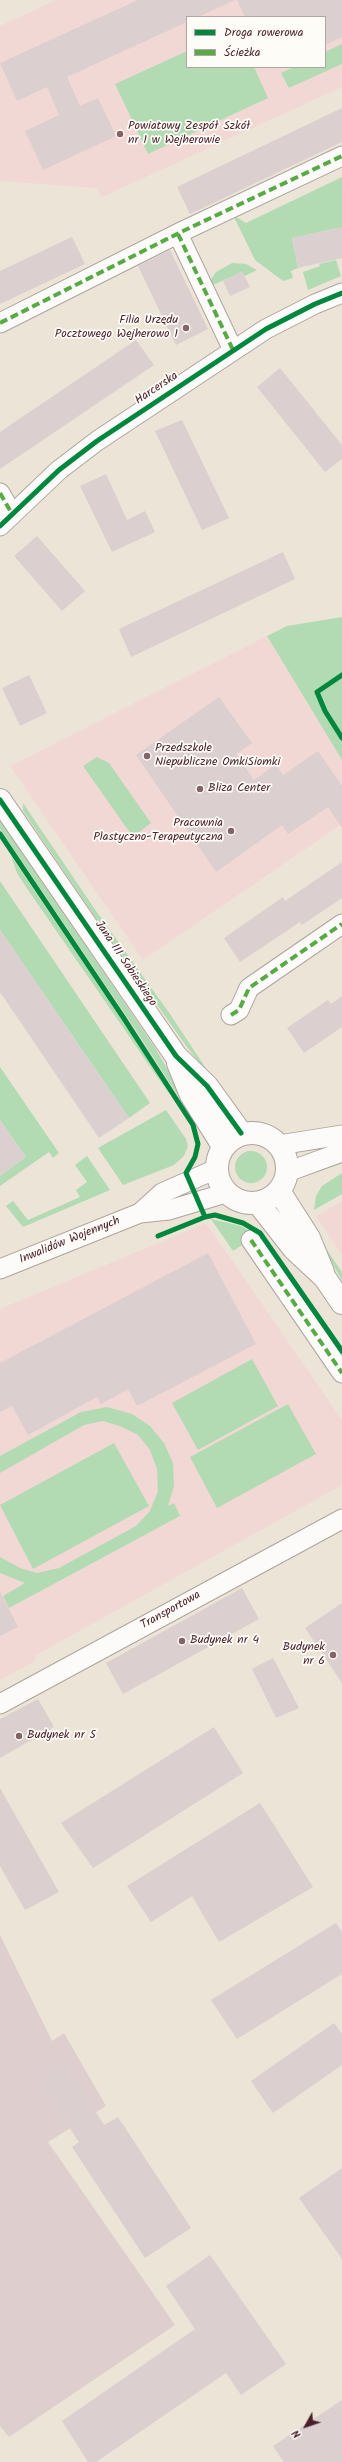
<!DOCTYPE html>
<html>
<head>
<meta charset="utf-8">
<style>
  body { margin:0 }
  #map { position:relative; width:342px; height:2462px; overflow:hidden; background:#ece4d7; font-family:Kalam,sans-serif }
  canvas { display:block }
  .legend { position:absolute; left:186px; top:16px; width:140px; height:52px; box-sizing:border-box; background:#fdfcf7; border:1px solid #b5a4a5; margin:0; padding:5px 7px; list-style:none; font-size:12px; color:#4a1f2b }
  .legend li { display:flex; align-items:center; gap:8px; height:20px }
  .legend b { width:20px; border:1px solid #b5a4a5 }
  .north { position:absolute; left:286px; top:2406px; width:40px; height:40px; -webkit-text-stroke:3px #fdfcf7; paint-order:stroke; rotate:230deg; font-size:11px; font-weight:700; line-height:16px; text-align:center; color:#4a1f2b }
  .north::after { content:''; display:block; margin:auto; width:14px; height:18px; background:#4a1f2b; clip-path:polygon(50% 0,100% 100%,50% 72%,0 100%) }
</style>
</head>
<body>
<div id="map">
<canvas width="342" height="2462"></canvas>
<ul class="legend">
<li><b style="height:5px;background:#00873e"></b>Droga rowerowa</li>
<li><b style="height:5px;background:#57aa44"></b>Ścieżka</li>
</ul>
<div class="north">N</div>
</div>
<script>
const g = document.querySelector('canvas').getContext('2d');
g.lineJoin = 'round';
function fill(path, color) {
  g.fillStyle = color;
  g.fill(path, 'evenodd');
}
function toPath(rows) {
  const path = new Path2D();
  for (const r of rows) {
    if (r.length === 3) {
      path.moveTo(r[0] + r[2], r[1]);
      path.arc(r[0], r[1], r[2], 0, 2 * Math.PI);
      continue;
    }
    path.moveTo(r[0], r[1]);
    for (let i = 2; i < r.length; i += 2) path.lineTo(r[i], r[i + 1]);
  }
  return path;
}
function strokePath(path, color, width, dash) {
  g.strokeStyle = color;
  g.lineWidth = width;
  g.lineCap = dash ? 'butt' : 'round';
  g.setLineDash(dash || []);
  g.stroke(path);
}
function write(font, color, halo, rows, align = 'center') {
  g.font = font + ' Kalam,sans-serif';
  g.lineWidth = 3.5;
  g.setLineDash([]);
  g.textBaseline = 'middle';
  g.strokeStyle = halo;
  g.fillStyle = color;
  for (const [text, x, y, turn = 0] of rows) {
    g.save();
    g.translate(x, y);
    g.rotate((+turn || 0) * Math.PI / 180);
    g.textAlign = isNaN(turn) ? turn : align;
    if (halo) g.strokeText(text, 0, 0);
    g.fillText(text, 0, 0);
    g.restore();
  }
}
fill(toPath([
  [56,0,342,0,342,87,102,197,96,188,0,181,0,26],
  [187,17,325,17,325,67,187,67],
  [267,636,342,760,342,824,143,960,10,766],
  [342,1201,342,1255,316,1216],
  [206,1223,342,1420,342,1485,36,1655,35,1661,0,1680,0,1309]
]), '#f2d8d4');
fill(toPath([
  [0,1935,52,2041,64,2033,106,2106,48,2142,175,2325,9,2437,0,2426]
]), '#decfce');
fill(toPath([
  [342,44,342,64,289,88,281,73,294,67,325,67,325,52],
  [187,51,187,67,254,67,268,98,148,154,115,84],
  [342,177,342,227,292,238,298,268,291,271,293,278,283,281,255,260,233,215,246,223],
  [336,260,341,276,308,290,303,272,320,266,319,264],
  [232,263,246,264,257,270,245,276,242,272,213,285,210,281,216,272],
  [342,617,342,760,267,636,287,626],
  [97,757,109,763,151,823,133,837,83,766],
  [23,803,94,908,170,1014,221,1091,184,1043,91,911,23,811],
  [0,820,154,1046,192,1111,189,1113,135,1029,0,829],
  [11,856,134,1038,169,1094,26,887,17,873],
  [0,881,150,1103,129,1118,0,930],
  [0,1067,59,1153,53,1158,49,1152,0,1186,0,1176,26,1157,0,1120],
  [166,1110,186,1139,188,1146,184,1156,174,1165,123,1185,98,1148],
  [251,1167,16],
  [87,1156,110,1190,23,1227,6,1206,13,1201,28,1220,80,1197,76,1190,87,1182,75,1165],
  [342,1173,342,1194,314,1210,316,1196,322,1186],
  [211,1219,241,1226,257,1235,233,1251],
  [320,1240,342,1272,342,1280,319,1241],
  [252,1359,278,1406,198,1450,172,1403],
  [288,1404,316,1454,217,1508,190,1457],
  [107,1407,132,1414,150,1426,164,1443,173,1463,174,1486,168,1506,174,1503,180,1516,9,1608,3,1596,25,1583,0,1573,0,1557,20,1568,37,1573,59,1568,136,1526,150,1511,158,1491,157,1469,150,1450,138,1435,122,1427,103,1421,84,1425,0,1473,0,1456,81,1412],
  [114,1443,149,1506,33,1569,0,1505]
]), '#b2dbb3');
fill(toPath([
  [138,0,235,0,198,17,187,17,187,22,67,77,80,106,98,98,116,136,43,170,25,131,59,115,47,87,17,101,0,63],
  [237,0,342,0,342,37,325,45,325,17,245,17],
  [342,108,342,142,190,214,177,187],
  [342,227,342,258,298,268,292,238],
  [72,237,85,264,0,304,0,271],
  [170,250,208,329,176,345,138,266],
  [242,271,250,287,230,296,223,281],
  [136,340,154,365,0,469,0,432],
  [280,368,342,445,342,459,325,472,257,387],
  [182,420,229,518,202,530,155,431],
  [106,474,127,520,145,511,155,532,112,552,80,486],
  [37,536,85,591,62,611,14,556],
  [283,552,295,579,131,657,119,629],
  [29,675,47,713,20,726,2,688],
  [219,697,252,743,236,754,254,780,276,764,283,775,318,751,342,786,342,828,328,807,288,834,282,825,216,872,136,755],
  [342,862,342,898,302,925,300,922,240,962,224,938,283,897,285,901],
  [0,930,129,1118,99,1138,0,992],
  [342,996,342,1027,304,1053,287,1028,328,1000,331,1004],
  [0,1120,26,1157,0,1176],
  [208,1253,256,1344,137,1406,128,1389,101,1404,97,1397,28,1435,12,1406,0,1412,0,1363],
  [242,1588,259,1619,123,1694,106,1663],
  [0,1592,18,1627,0,1636],
  [342,1603,342,1683,305,1628],
  [273,1658,299,1708,276,1718,252,1669],
  [38,1699,54,1727,0,1758,0,1719],
  [214,1727,243,1773,93,1868,61,1823],
  [0,1788,59,1892,25,1910,0,1866],
  [260,1803,313,1887,219,1942,192,1896,151,1922,127,1886],
  [336,1923,342,1932,342,1974,237,2039,211,2000],
  [334,2023,342,2034,342,2065,273,2113,251,2081],
  [64,2061,104,2125,118,2117,191,2228,145,2258,72,2147,79,2142,37,2079],
  [342,2168,342,2259,299,2198],
  [210,2255,286,2364,241,2395,226,2373,96,2462,88,2462,62,2421,195,2329,166,2286],
  [342,2400,342,2462,284,2462,273,2446]
]), '#dbcfcf');
const minor = toPath([
  [178,234,233,350],
  [0,323,183,231,342,156],
  [0,493,12,514],
  [0,526,59,470,97,441,266,329,315,304,342,293],
  [231,1015,239,1010,249,988,342,924],
  [279,1145,342,1135],
  [287,1172,342,1152],
  [140,1213,162,1193,216,1169],
  [251,1240,342,1373],
  [0,1269,140,1213,169,1210,226,1193],
  [0,1704,342,1519]
]);
const tertiary = toPath([
  [0,800,176,1056,207,1086,241,1133],
  [178,1063,191,1095,223,1146],
  [252,1168,35],
  [279,1191,309,1238,323,1272],
  [258,1203,294,1249,325,1278,342,1303]
]);
strokePath(minor, '#aea49e', 21);
strokePath(tertiary, '#aea49e', 24);
strokePath(minor, '#fcfbf9', 19);
strokePath(tertiary, '#fcfbf9', 22);
strokePath(toPath([
  [178,234,233,350],
  [0,323,183,231,342,156],
  [0,493,12,514],
  [231,1015,239,1010,249,988,342,924],
  [251,1240,342,1373]
]), '#57aa44', 4, [8, 4]);
strokePath(toPath([
  [0,526,59,470,97,441,266,329,315,304,342,293],
  [342,675,317,692,325,711,342,738],
  [0,800,176,1056,207,1086,241,1133],
  [0,834,123,1017,193,1125,198,1144,195,1157,186,1173,205,1217,215,1215,243,1223,260,1233,342,1351],
  [158,1236,205,1217]
]), '#00873e', 5);
for (const [x, y, r, color] of [
  [120,134,4,"#836467"],
  [186,328,4,"#836467"],
  [147,756,4,"#836467"],
  [200,789,4,"#836467"],
  [231,831,4,"#836467"],
  [182,1641,4,"#836467"],
  [333,1655,4,"#836467"],
  [19,1736,4,"#836467"]
]) {
  const dot = new Path2D();
  dot.arc(x, y, r, 0, 2 * Math.PI);
  g.fillStyle = color;
  g.fill(dot);
  strokePath(dot, '#fdfcf7', 1.5);
}
write('12px', '#4a1f2b', '#fdfcf7', [
  ["Powiatowy Zespół Szkół",128,127],
  ["nr 1 w Wejherowie",128,141],
  ["Filia Urzędu",178,321,"right"],
  ["Pocztowego Wejherowo 1",178,335,"right"],
  ["Przedszkole",155,749],
  ["Niepubliczne OmkiSiomki",155,763],
  ["Bliza Center",208,789],
  ["Pracownia",223,824,"right"],
  ["Plastyczno-Terapeutyczna",223,838,"right"],
  ["Budynek nr 4",190,1641],
  ["Budynek",325,1648,"right"],
  ["nr 6",325,1662,"right"],
  ["Budynek nr 5",27,1736]
], 'left');
write('12px', '#4a1f2b', '#fdfcf7', [
  ["Harcerska",157,389,-34],
  ["Jana III Sobieskiego",125,964,56],
  ["Inwalidów Wojennych",70,1241,-22],
  ["Transportowa",171,1611,-29]
]);
</script>
</body>
</html>
